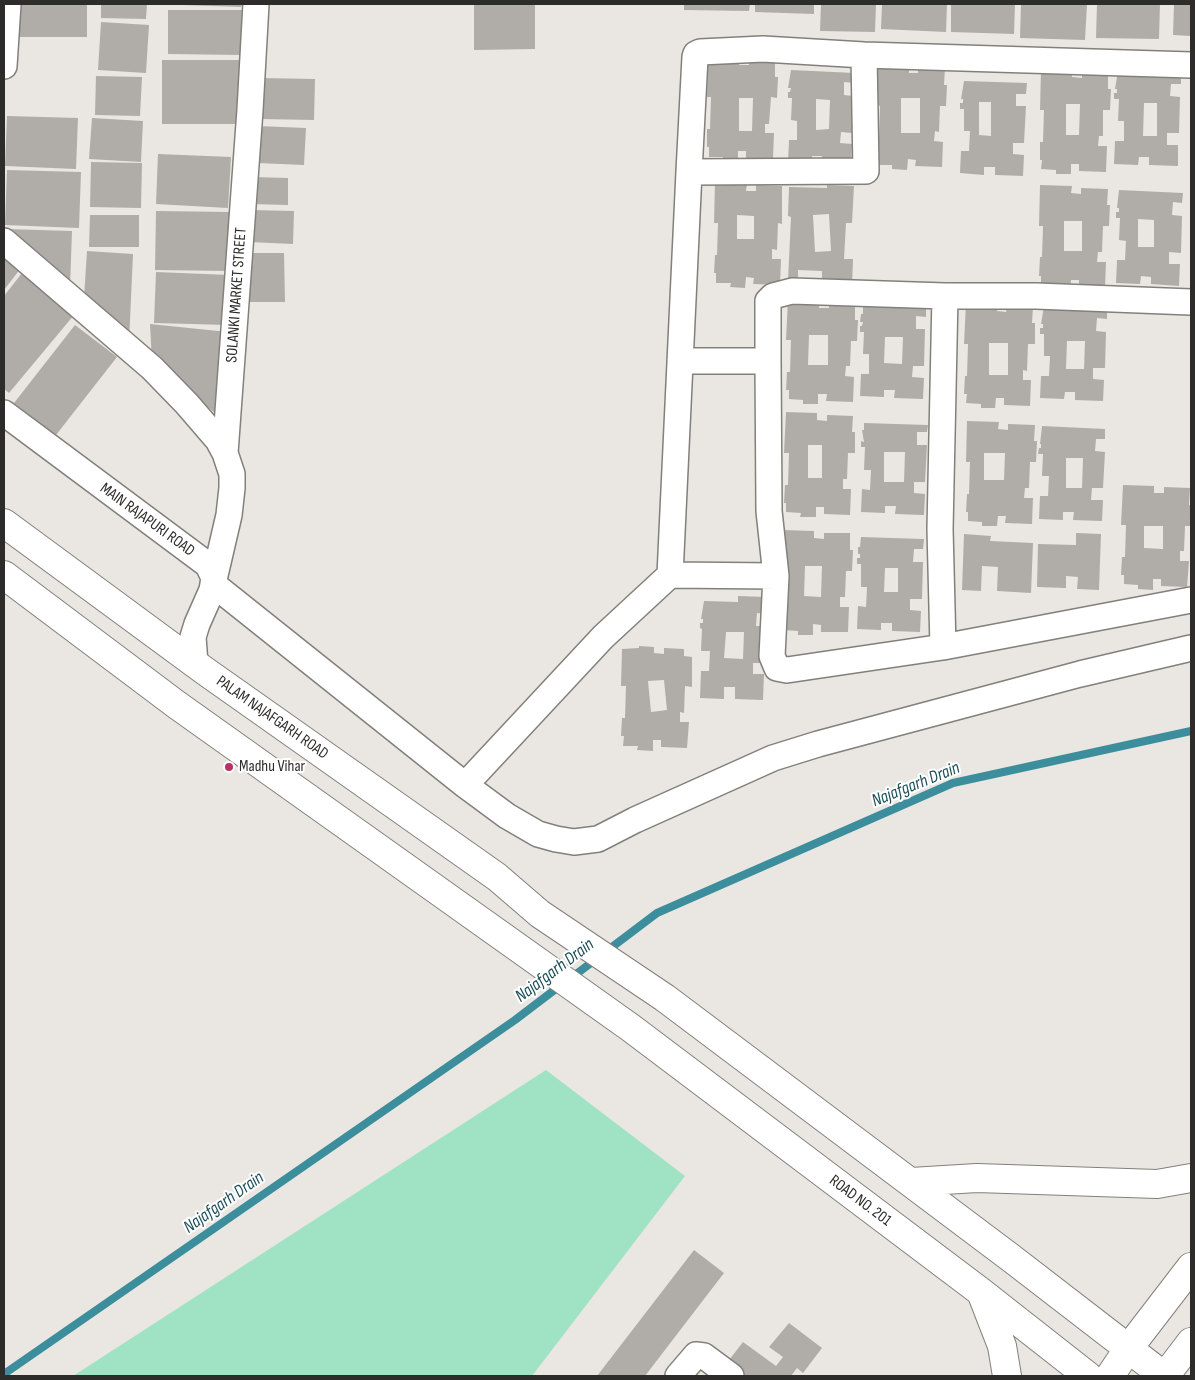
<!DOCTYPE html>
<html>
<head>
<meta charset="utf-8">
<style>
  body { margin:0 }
  #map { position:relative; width:1195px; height:1380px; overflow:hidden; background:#eae7e2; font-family:"Sofia Sans Condensed",sans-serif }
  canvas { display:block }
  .frame { position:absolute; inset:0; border:5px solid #2e2c2b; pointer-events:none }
</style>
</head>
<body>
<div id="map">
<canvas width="1195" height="1380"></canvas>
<div class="frame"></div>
</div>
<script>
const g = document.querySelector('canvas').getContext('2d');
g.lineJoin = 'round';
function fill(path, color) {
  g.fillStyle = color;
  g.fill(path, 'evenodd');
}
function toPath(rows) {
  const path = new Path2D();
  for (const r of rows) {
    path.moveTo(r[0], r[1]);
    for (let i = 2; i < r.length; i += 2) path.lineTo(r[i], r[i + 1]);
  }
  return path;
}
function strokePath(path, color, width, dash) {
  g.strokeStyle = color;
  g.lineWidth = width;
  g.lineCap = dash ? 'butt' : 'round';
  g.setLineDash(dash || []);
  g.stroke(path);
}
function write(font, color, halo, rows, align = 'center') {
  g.font = font + ' "Sofia Sans Condensed",sans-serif';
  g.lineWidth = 4;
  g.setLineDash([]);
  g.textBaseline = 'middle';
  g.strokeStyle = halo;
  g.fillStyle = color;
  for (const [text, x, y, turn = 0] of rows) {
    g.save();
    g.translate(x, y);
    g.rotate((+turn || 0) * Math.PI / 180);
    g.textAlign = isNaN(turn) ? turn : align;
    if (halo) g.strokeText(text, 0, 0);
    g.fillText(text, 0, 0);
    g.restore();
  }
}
fill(toPath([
  [546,1070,685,1176,532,1376,73,1376]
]), '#a0e2c4');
strokePath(toPath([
  [571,978,657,913,953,783,1191,731],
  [4,1374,515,1020,561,985]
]), '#3c8e9c', 8);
fill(toPath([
  [19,4,87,4,87,37,19,37],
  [101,4,147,4,146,19,101,18],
  [182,4,242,4,241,7,182,5],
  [474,4,535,4,535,49,474,50],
  [684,4,750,4,749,11,684,10],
  [755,4,814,4,814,14,755,12],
  [821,4,876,4,875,32,820,31],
  [882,4,947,4,946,32,881,29],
  [951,4,1015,4,1014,34,951,32],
  [1021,4,1087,4,1085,40,1020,38],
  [1097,4,1160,4,1159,39,1096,38],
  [1174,4,1191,4,1191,36,1173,35],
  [168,10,242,10,241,55,168,54],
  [101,22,149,25,146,73,98,70],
  [708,57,740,58,739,65,749,65,749,59,775,60,775,77,778,77,777,98,771,97,769,124,765,124,765,133,774,133,773,159,746,158,746,151,738,151,738,162,723,161,723,157,709,157,709,147,707,147,707,129,710,129,711,97,707,97],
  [739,98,753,98,752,131,739,131],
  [162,60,239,60,239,124,162,124],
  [877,64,909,66,909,73,918,73,918,67,945,68,944,85,947,85,946,106,940,106,939,132,935,131,934,141,943,142,942,167,915,166,916,160,908,159,907,170,892,169,892,165,878,165,877,137,879,137,880,106,876,105],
  [901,98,920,98,920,133,901,133],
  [1041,69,1072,70,1072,77,1082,78,1082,72,1108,73,1108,89,1111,89,1110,110,1103,110,1103,136,1099,136,1098,146,1107,146,1106,172,1079,171,1079,164,1071,164,1071,174,1056,174,1056,170,1041,169,1042,160,1040,160,1040,142,1043,142,1044,110,1040,110],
  [1066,104,1080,104,1079,135,1066,135],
  [791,70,855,73,854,83,844,82,844,95,853,96,852,133,841,132,840,143,852,144,851,165,822,164,822,156,812,156,812,163,788,163,789,140,797,140,797,121,791,120,792,98,788,98,788,92,790,92,791,88,788,88],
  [816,99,830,100,829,129,816,130],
  [1118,71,1181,74,1181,84,1171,84,1170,96,1180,97,1179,133,1167,133,1167,145,1178,145,1178,166,1149,165,1149,157,1139,157,1138,165,1114,164,1115,141,1124,141,1124,121,1118,121,1119,99,1114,99,1114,93,1117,93,1117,89,1115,89],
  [1144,103,1157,103,1157,136,1143,136],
  [96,76,142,77,140,116,95,115],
  [261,78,315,79,314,120,260,119],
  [964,81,1027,83,1026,94,1016,94,1016,106,1026,106,1024,143,1013,143,1013,154,1024,155,1023,176,995,175,995,167,984,167,984,175,960,173,961,151,969,151,970,131,964,131,964,109,960,109,960,103,963,103,963,99,961,99],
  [979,102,991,102,991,136,979,135],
  [7,116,78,118,76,169,5,166],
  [92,118,143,121,141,162,89,159],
  [258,126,306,128,304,165,257,163],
  [158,154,231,157,228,208,156,204],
  [91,162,142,163,141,208,90,207],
  [7,170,81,172,79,228,5,225],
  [252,177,288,178,288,205,251,204],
  [715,182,747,184,746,191,756,191,756,185,782,186,782,224,778,223,777,250,772,249,772,259,781,259,780,285,753,284,754,278,746,277,745,288,730,287,731,283,716,283,716,273,714,273,715,255,717,255,718,223,714,223],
  [737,215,754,216,754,239,737,239],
  [827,185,854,186,852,223,846,223,844,259,853,259,852,286,822,284,822,271,798,270,798,281,788,281,791,217,788,216,789,187,827,188],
  [829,214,831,251,815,252,813,215],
  [1040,185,1072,186,1071,193,1081,194,1081,188,1108,189,1107,205,1110,205,1109,226,1103,226,1102,252,1098,252,1097,262,1106,262,1105,288,1079,287,1079,280,1071,280,1070,290,1041,285,1041,276,1039,276,1040,257,1042,257,1043,226,1039,226],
  [1064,221,1082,221,1082,251,1064,251],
  [1119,190,1183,193,1182,203,1173,202,1172,215,1182,216,1181,253,1169,252,1169,264,1180,264,1179,286,1151,284,1151,277,1141,276,1140,284,1116,283,1117,260,1125,260,1126,241,1119,240,1120,218,1116,218,1116,212,1119,212,1119,208,1117,208],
  [1138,219,1154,220,1154,247,1138,247],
  [250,210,294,211,293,244,249,242],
  [156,211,231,212,230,271,155,270],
  [90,215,139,215,139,247,89,247],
  [6,229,72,231,70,288],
  [87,251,133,254,129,343,84,298],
  [246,253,284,253,285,302,247,302],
  [4,254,21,268,4,290],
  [156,272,230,275,228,325,154,323],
  [22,273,74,315,9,393,4,389,4,296],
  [788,299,820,301,819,308,829,308,829,302,855,303,855,320,858,320,857,341,851,341,850,366,846,366,845,376,854,377,853,402,826,401,827,394,818,394,818,404,803,404,803,400,789,399,789,390,786,390,787,372,790,372,791,340,786,340],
  [809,335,828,335,828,365,808,365],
  [966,303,997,305,997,311,1006,312,1007,306,1033,307,1032,323,1035,323,1035,344,1028,344,1027,371,1023,370,1023,380,1031,380,1030,406,1004,405,1004,398,996,398,995,408,981,408,981,404,966,403,967,394,964,394,965,376,967,376,968,344,964,344],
  [989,343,1008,343,1008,375,989,375],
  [863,304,926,306,926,317,916,316,916,329,925,329,924,366,913,366,912,377,924,378,923,399,894,398,895,390,884,390,884,397,860,396,861,374,869,374,869,354,863,354,864,332,860,332,860,326,862,326,863,322,860,322,861,314,863,314],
  [885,337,903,337,902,364,884,363],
  [1044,306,1107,308,1107,319,1097,318,1096,331,1106,332,1105,368,1093,368,1093,379,1104,380,1103,401,1075,400,1075,392,1065,392,1064,399,1040,398,1041,376,1049,376,1050,356,1044,356,1044,334,1040,334,1040,328,1043,328,1043,324,1041,324],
  [1067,341,1085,341,1084,369,1066,369],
  [150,324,228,332,215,413,152,362],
  [75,325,117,357,56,435,14,403],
  [786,412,817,413,817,420,827,421,827,415,853,416,852,432,855,432,855,453,848,453,847,479,843,479,843,489,851,489,850,515,824,514,824,507,816,507,816,517,800,517,801,513,786,512,786,503,784,503,785,485,788,485,789,453,784,453],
  [808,445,822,445,822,478,808,478],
  [967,421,999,422,998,429,1008,430,1008,424,1035,425,1034,441,1037,441,1036,462,1030,462,1029,488,1025,488,1024,498,1033,498,1032,524,1005,523,1006,516,998,516,997,526,982,526,982,522,968,521,968,512,966,512,967,494,969,494,970,462,966,462],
  [984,453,1005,453,1004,480,984,480],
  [864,423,928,425,927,432,917,432,917,445,927,445,925,482,914,482,914,493,925,494,924,515,895,514,896,506,885,506,885,513,861,512,862,489,870,490,871,470,864,470,865,447,861,447,861,441,864,442,862,430,864,430],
  [884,452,905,452,904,482,884,482],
  [1042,426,1105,429,1105,439,1096,439,1095,451,1105,452,1103,488,1092,488,1091,500,1103,500,1102,521,1073,520,1074,512,1063,512,1063,520,1039,519,1040,496,1048,496,1049,476,1042,476,1043,454,1038,454,1039,448,1041,448,1041,444,1040,444],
  [1066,458,1083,458,1082,488,1066,488],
  [1123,485,1154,486,1154,493,1164,493,1164,487,1190,488,1189,505,1191,505,1191,526,1185,526,1184,551,1180,551,1180,561,1189,561,1187,587,1161,586,1161,579,1153,579,1153,590,1138,589,1138,585,1124,584,1124,575,1121,575,1122,557,1125,557,1126,525,1121,525],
  [1144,526,1163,526,1163,549,1144,548],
  [783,530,814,531,814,538,824,539,824,533,850,533,850,550,853,550,852,571,846,571,845,597,840,597,840,607,849,607,848,632,821,632,821,625,813,624,813,635,798,635,798,631,783,630],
  [805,566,822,566,821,597,804,596],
  [1076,533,1101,534,1099,590,1077,589,1078,577,1066,576,1066,588,1037,587,1038,544,1076,545],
  [964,534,991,536,990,541,1033,543,1031,593,997,591,998,567,982,566,981,591,962,590],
  [861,537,924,539,923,549,914,549,913,562,923,562,922,599,910,599,910,610,921,611,920,632,892,631,892,623,881,623,881,630,857,629,858,606,866,607,867,587,861,587,861,564,857,564,857,558,860,558,860,554,858,554,858,547,860,547],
  [885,568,898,568,898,592,884,592],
  [738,596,767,597,766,614,757,613,756,626,766,626,765,663,753,663,753,674,764,674,763,700,735,699,735,687,724,687,724,699,700,698,701,671,709,671,710,651,701,651,702,629,700,628,700,623,703,623,703,619,701,619,704,601,738,602],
  [726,632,744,632,743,659,724,658],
  [639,646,654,647,654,653,664,654,664,648,684,649,684,656,692,657,692,687,685,686,684,713,680,712,680,722,689,722,687,748,661,747,661,740,653,740,653,751,637,750,638,746,623,746,624,736,621,736,622,718,625,718,626,686,621,686,622,649,639,648],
  [664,680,667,710,651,712,648,681],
  [694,1250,724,1273,645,1376,597,1376],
  [789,1323,822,1348,803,1373,797,1368,791,1376,743,1376,726,1364,743,1342,776,1366,783,1357,769,1347]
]), '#b0ada9');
const minor = toPath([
  [256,4,250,110,225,453,232,474,232,488,229,515,213,584,465,785,603,637,670,575,689,172,695,57,696,54,700,52,763,49,864,55,1191,65],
  [4,66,8,4],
  [689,172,866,171,864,55],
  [4,241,152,368,187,404,218,440,225,453],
  [680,361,768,361,769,511,776,576],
  [768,361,768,301,773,296,792,291,945,296,1036,296,1191,302],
  [4,413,208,565,214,578,212,590,197,624,193,637,195,664],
  [670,575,776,576,772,656,777,668,787,670,943,647,1191,600],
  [943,647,940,529,945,296],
  [465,785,507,816,538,834,556,839,574,842,598,839,635,820,773,758,818,744,1080,674,1191,648],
  [678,1376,696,1355,704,1356,731,1376]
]);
const secondary = toPath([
  [4,523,205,671,497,877,540,914,665,998,1011,1258,1164,1376],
  [4,575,177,705,631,1028,981,1292,1088,1376],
  [911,1182,977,1178,1157,1184,1191,1178],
  [981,1292,1002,1346,1007,1376],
  [1110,1376,1128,1349,1191,1267],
  [1165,1376,1191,1342]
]);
strokePath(minor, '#83807c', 28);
strokePath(secondary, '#83807c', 30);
strokePath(minor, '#fff', 25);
strokePath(secondary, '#fff', 28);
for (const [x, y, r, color] of [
  [229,767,5,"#bb3067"]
]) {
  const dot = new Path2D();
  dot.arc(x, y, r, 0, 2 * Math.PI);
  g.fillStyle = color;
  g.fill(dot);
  strokePath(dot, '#fff', 2);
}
write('16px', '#2e2c2b', '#fff', [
  ["SOLANKI MARKET STREET",237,295,-86],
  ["MAIN RAJAPURI ROAD",147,520,36],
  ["PALAM NAJAFGARH ROAD",272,718,35],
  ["ROAD NO. 201",860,1201,37]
]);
write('16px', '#2e2c2b', '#fff', [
  ["Madhu Vihar",239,767]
], 'left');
write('italic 18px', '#1d4f59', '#fff', [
  ["Najafgarh Drain",916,785,-22],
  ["Najafgarh Drain",555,971,-37],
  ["Najafgarh Drain",224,1203,-35]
]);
</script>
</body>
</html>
